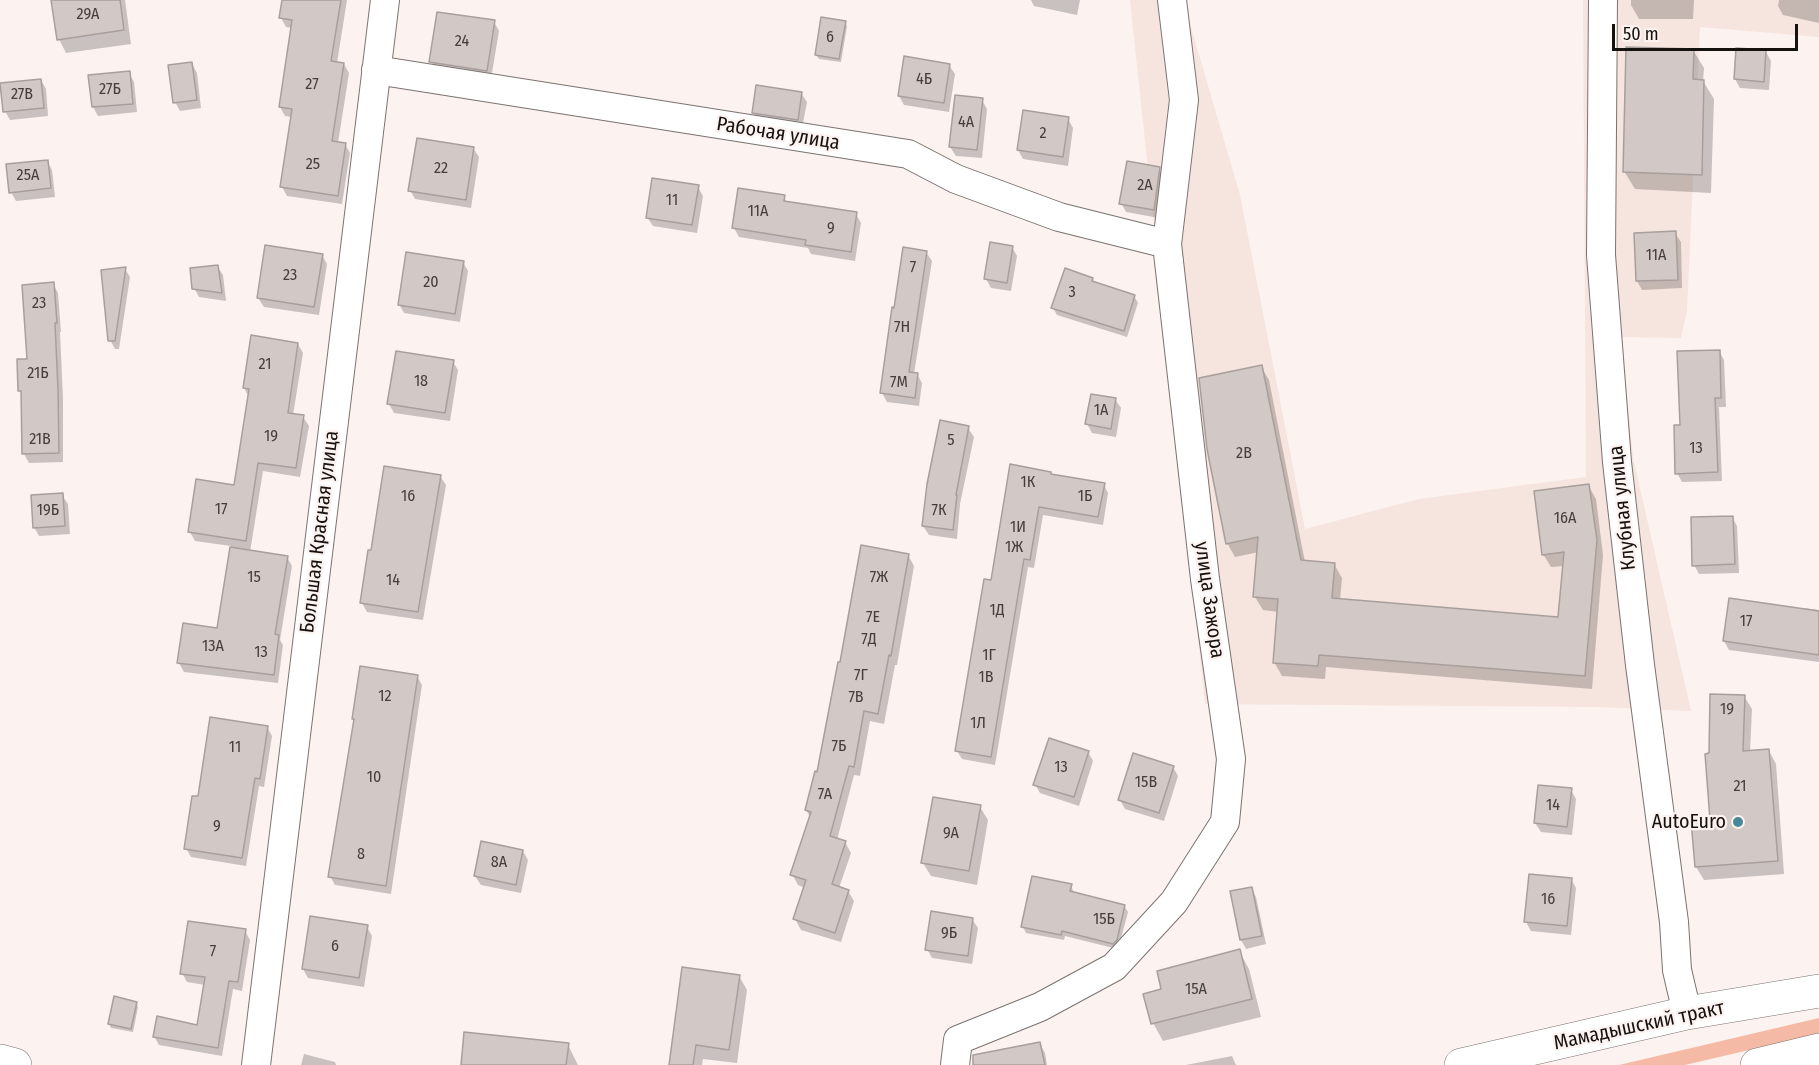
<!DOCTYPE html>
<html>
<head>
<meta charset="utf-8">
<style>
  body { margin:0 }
  #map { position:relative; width:1819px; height:1065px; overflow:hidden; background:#fcf2ef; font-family:"Fira Sans Condensed",sans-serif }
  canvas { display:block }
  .scale { position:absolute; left:1612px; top:24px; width:186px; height:27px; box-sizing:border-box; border:3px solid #14110f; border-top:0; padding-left:8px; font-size:18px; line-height:21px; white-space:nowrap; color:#14110f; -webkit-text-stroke:4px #fcf2ef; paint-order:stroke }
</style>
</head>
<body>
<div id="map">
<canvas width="1819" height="1065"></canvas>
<div class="scale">50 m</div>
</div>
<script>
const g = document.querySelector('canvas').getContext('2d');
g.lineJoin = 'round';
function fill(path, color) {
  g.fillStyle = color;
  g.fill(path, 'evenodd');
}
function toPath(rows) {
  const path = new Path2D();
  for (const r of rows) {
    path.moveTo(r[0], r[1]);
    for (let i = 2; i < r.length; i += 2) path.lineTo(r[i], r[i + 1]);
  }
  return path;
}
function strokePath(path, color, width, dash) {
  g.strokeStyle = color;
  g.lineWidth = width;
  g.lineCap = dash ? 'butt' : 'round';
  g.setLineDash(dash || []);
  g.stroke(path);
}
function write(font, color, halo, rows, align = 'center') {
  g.font = font + ' "Fira Sans Condensed",sans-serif';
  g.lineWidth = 4.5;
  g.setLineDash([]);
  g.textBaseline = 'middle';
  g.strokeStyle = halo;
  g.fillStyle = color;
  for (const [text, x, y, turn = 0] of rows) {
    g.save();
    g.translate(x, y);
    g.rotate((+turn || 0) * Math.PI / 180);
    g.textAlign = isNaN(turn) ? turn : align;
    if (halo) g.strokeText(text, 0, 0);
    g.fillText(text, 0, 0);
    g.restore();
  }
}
fill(toPath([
  [1130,0,1183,0,1240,195,1305,529,1419,499,1586,477,1583,0,1819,0,1819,37,1700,27,1687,310,1681,338,1621,337,1633,458,1691,711,1598,707,1205,704]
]), '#f6e4de');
fill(toPath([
  [1819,1018,1819,1034,1813,1035,1685,1065,1619,1065]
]), '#f5baa6');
fill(toPath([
  [53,0,125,0,131,44,66,53,59,39],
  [283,0,347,0,337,63,344,64,349,73,338,143,345,144,350,153,342,204,287,196,282,187,292,117,285,116,280,107,292,28,286,27,281,18],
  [1031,0,1080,0,1077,15,1034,6],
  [1631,0,1694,0,1693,19,1639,19,1631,5],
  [1779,0,1819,0,1819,23,1783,15,1778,6],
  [494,22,499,31,491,79,436,70,431,61],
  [845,22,847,26,841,62,819,59,816,55],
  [1693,50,1704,68,1703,81,1714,99,1711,193,1635,189,1624,171],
  [1737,50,1766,52,1771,61,1769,90,1740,88,1735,79],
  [192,64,197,73,201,108,180,111,175,102],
  [949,65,955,74,949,112,904,105,899,96],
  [129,73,134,82,137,112,98,116,93,107,90,77],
  [41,80,46,89,48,116,10,120,5,111],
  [801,93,807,102,802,128,758,121,753,112],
  [982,100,987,109,982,158,956,156,950,147],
  [1068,119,1073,128,1068,166,1023,159,1018,150],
  [473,148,479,157,471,208,415,199,410,190],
  [47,161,52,170,55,197,16,201,11,192],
  [1159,168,1164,177,1159,218,1126,212,1121,203],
  [698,187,703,196,697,233,653,226,647,217],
  [784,197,787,203,856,214,861,223,855,261,811,254,808,248,739,237,734,228],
  [1675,233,1681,242,1682,288,1642,290,1637,281],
  [1012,247,1017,256,1011,291,991,288,986,279],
  [926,252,932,261,914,374,917,374,922,383,919,406,887,402,882,393],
  [322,255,327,264,319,315,264,307,258,298],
  [463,262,468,271,460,322,404,313,399,304],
  [217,266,223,275,226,301,199,297,194,288],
  [125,269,130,277,119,349,115,349,110,340],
  [1092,279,1094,283,1134,296,1138,303,1127,337,1057,315,1053,308],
  [53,284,58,293,61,332,60,332,63,399,63,462,29,463,24,454,23,397,20,391],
  [298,344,303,353,293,415,303,417,309,426,300,477,263,471,250,552,287,557,292,566,280,640,283,645,278,683,184,672,179,663,218,629,231,546,195,541,190,532,236,486,249,397,244,388],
  [1719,351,1724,360,1726,407,1719,407,1722,481,1682,482,1677,473,1682,426],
  [453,362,458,370,450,421,394,413,389,404],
  [1261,367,1269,380,1305,562,1334,564,1342,578,1340,600,1560,618,1564,566,1551,567,1543,554,1588,485,1596,499,1603,555,1592,689,1326,667,1325,679,1282,676,1274,662,1279,612,1263,610,1255,597,1259,552,1235,557,1227,543],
  [1115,399,1121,408,1116,437,1092,433,1087,424],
  [968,428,974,437,960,504,957,539,929,535,923,526],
  [440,476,446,485,423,620,367,612,362,603],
  [1051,476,1104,485,1108,493,1103,525,1043,515,1034,568,1028,567,995,765,962,759,957,751,992,582],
  [62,495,68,504,70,534,39,536,34,527],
  [1732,517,1737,526,1739,573,1699,574,1694,565],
  [908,555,914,566,897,665,895,665,884,724,870,721,860,776,854,775,837,840,845,842,851,853,839,888,848,891,854,901,841,942,801,930,795,919,805,888,798,885,792,874,810,817,806,810,818,774],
  [1804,608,1819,610,1819,662,1729,650,1724,641,1804,610],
  [417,676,422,685,391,894,335,885,330,876,355,721,353,718],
  [1744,696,1752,709,1750,752,1769,751,1776,764,1784,874,1704,880,1696,867,1693,823,1711,821,1710,755],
  [267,727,272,736,264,787,259,786,246,866,191,857,186,848,199,798],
  [1088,752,1093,761,1079,806,1040,793,1035,784],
  [1173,767,1178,776,1164,821,1125,809,1120,800],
  [1571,790,1576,799,1572,835,1541,832,1535,823],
  [980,807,988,820,977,885,931,876,923,863],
  [523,851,528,860,521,893,481,885,475,876],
  [1571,879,1576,888,1571,935,1531,931,1526,922],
  [1071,885,1074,894,1124,906,1128,912,1119,946,1117,949,1065,936,1064,940,1026,933,1023,927],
  [1251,888,1256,897,1266,944,1246,949,1241,940],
  [311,918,367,927,372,936,364,987,308,978,303,969],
  [972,919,978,928,972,964,932,958,927,949],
  [245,931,250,940,242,991,233,989,222,1056,159,1045,154,1036,198,1027,205,985,187,982,182,973],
  [1239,951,1249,969,1261,1017,1163,1041,1153,1023,1163,990],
  [739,976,747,990,737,1063,703,1059,702,1065,670,1065],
  [136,1003,138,1007,133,1032,111,1028,109,1024],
  [1040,1044,1045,1053,1047,1065,999,1065],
  [568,1045,578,1065,462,1065],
  [304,1054,335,1062,336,1065,301,1065],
  [1232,1056,1236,1065,1186,1065]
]), '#0003');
const building = toPath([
  [51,0,120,0,124,30,57,40,51,0],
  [282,0,341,0,331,61,344,63,332,141,346,143,338,196,280,187,292,109,279,107,292,20,279,18,282,0],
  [437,12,495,20,487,71,429,62,437,12],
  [821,17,846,21,839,59,815,55,821,17],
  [1626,47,1694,49,1693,79,1704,80,1702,175,1623,172,1626,47],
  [1736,48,1766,50,1764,82,1734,79,1736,48],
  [904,56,950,64,944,103,898,96,904,56],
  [192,62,197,100,173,103,168,65,192,62],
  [130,71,133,104,92,107,88,75,130,71],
  [41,79,44,108,3,112,0,83,41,79],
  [756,85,802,92,798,120,752,113,756,85],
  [955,95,983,98,977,150,949,147,955,95],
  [1023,110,1069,117,1063,157,1017,150,1023,110],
  [417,138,474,147,466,200,408,191,417,138],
  [48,160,51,188,9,193,6,164,48,160],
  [1127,161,1160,167,1154,210,1119,204,1127,161],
  [652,178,699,185,692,225,646,218,652,178],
  [738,188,785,195,784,201,857,212,851,252,805,245,806,240,732,228,738,188],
  [1676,231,1678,280,1636,281,1634,233,1676,231],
  [990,242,1013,246,1007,283,984,279,990,242],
  [265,245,323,254,314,307,257,298,265,245],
  [903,247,927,251,909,372,918,373,915,398,880,393,892,307,894,308,903,247],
  [406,252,464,261,455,314,398,305,406,252],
  [218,265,222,293,192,289,190,268,218,265],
  [126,267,115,341,108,341,101,270,126,267],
  [1065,268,1093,278,1092,281,1135,295,1124,331,1051,308,1065,268],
  [54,282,57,323,55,323,58,389,59,453,22,454,21,391,18,391,17,359,27,359,22,285,54,282],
  [251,335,298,343,288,413,304,415,296,468,258,463,246,541,188,532,196,479,234,485,249,389,243,388,251,335],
  [1720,350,1721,398,1715,398,1718,472,1675,474,1674,425,1680,425,1677,351,1720,350],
  [396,351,454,360,445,413,387,404,396,351],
  [1262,365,1301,560,1335,563,1332,598,1558,617,1564,552,1542,555,1534,491,1589,484,1597,540,1585,676,1319,655,1318,666,1273,663,1278,599,1253,597,1258,537,1226,544,1207,449,1199,378,1262,365],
  [1091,394,1116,398,1111,429,1085,424,1091,394],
  [940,420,969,426,956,495,957,495,953,530,922,526,927,484,940,420],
  [1010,464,1051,472,1051,474,1105,483,1098,517,1039,507,1030,560,1024,559,991,757,955,751,984,579,991,580,1010,464],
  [384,466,441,475,418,612,360,603,368,550,371,550,384,466],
  [63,493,65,526,33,528,31,495,63,493],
  [1733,516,1735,564,1692,566,1691,517,1733,516],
  [861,545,909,554,891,656,889,655,878,714,864,711,854,767,849,766,830,836,846,841,832,884,849,890,835,933,793,919,806,880,790,875,811,812,805,810,815,771,817,772,838,662,840,662,861,545],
  [230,547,288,556,275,634,279,635,274,675,177,663,183,623,217,628,230,547],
  [1729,598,1819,611,1819,655,1723,641,1729,598],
  [360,666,418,675,386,886,328,877,354,719,352,719,360,666],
  [1710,694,1745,695,1743,751,1769,749,1778,861,1695,867,1691,821,1710,820,1705,754,1709,753,1710,694],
  [210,717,268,726,260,779,255,778,242,858,184,849,192,796,198,796,210,717],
  [1049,738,1089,751,1074,797,1033,785,1049,738],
  [1133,753,1174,766,1159,813,1118,800,1133,753],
  [1538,785,1572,788,1567,827,1534,823,1538,785],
  [933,797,981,805,969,871,921,863,933,797],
  [481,841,523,850,516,885,474,876,481,841],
  [1529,874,1572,878,1567,926,1524,922,1529,874],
  [1032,876,1072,884,1070,891,1125,905,1117,940,1113,944,1062,931,1061,935,1021,927,1032,876],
  [1252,887,1262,936,1240,940,1230,891,1252,887],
  [931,911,973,918,968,956,925,950,931,911],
  [310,916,368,925,359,978,302,969,310,916],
  [188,921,246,929,238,982,229,981,218,1048,153,1037,157,1016,197,1025,205,977,180,974,188,921],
  [1240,949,1252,999,1151,1024,1143,994,1161,989,1157,971,1240,949],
  [682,967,740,975,729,1050,696,1045,693,1065,669,1065,682,967],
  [114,996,137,1002,131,1029,108,1024,114,996],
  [464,1032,569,1043,566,1065,461,1065,464,1032],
  [1040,1042,1045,1065,973,1065,973,1055,1040,1042]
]);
fill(building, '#d2c8c5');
strokePath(building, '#a89f9c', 1.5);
const minor = toPath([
  [1603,0,1601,255,1617,462,1640,665,1674,922,1677,970,1687,1013],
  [376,70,908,154,956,179,1059,217,1167,244],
  [256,1065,385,0],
  [955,1065,958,1040,1040,1007,1114,967,1174,902,1225,822,1231,759,1205,579,1167,244,1184,100,1172,0]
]);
const primary = toPath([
  [0,1061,15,1065],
  [1461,1065,1687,1013,1819,991],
  [1757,1065,1819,1050]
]);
strokePath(minor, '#7b7370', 30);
strokePath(primary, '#7b7370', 34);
strokePath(minor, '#fff', 28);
strokePath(primary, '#fff', 33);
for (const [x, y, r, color] of [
  [1738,822,6,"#48889b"]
]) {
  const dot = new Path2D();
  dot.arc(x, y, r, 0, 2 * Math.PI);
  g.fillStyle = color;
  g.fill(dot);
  strokePath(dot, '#fcf2ef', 2);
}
write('16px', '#443f3c', null, [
  ["29А",88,15],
  ["6",830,38],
  ["24",462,42],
  ["4Б",924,80],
  ["27",312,85],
  ["27Б",110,90],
  ["27В",22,95],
  ["4А",966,123],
  ["2",1043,134],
  ["25",313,165],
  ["22",441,169],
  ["25А",28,176],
  ["2А",1145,186],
  ["11",672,201],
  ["11А",758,212],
  ["9",831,229],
  ["11А",1656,256],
  ["7",913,268],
  ["23",290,276],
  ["20",431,283],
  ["3",1072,293],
  ["23",39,304],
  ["7Н",902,328],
  ["21",265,365],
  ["21Б",38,374],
  ["18",421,382],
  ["7М",899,383],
  ["1А",1101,411],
  ["19",271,437],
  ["21В",40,440],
  ["5",951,441],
  ["13",1696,449],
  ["2В",1244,454],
  ["1К",1028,483],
  ["16",408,497],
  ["1Б",1085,497],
  ["17",221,510],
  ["19Б",48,511],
  ["7К",939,511],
  ["16А",1565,519],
  ["1И",1018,528],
  ["1Ж",1014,548],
  ["15",254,578],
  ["7Ж",879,578],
  ["14",393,581],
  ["1Д",997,611],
  ["7Е",873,618],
  ["17",1746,622],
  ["7Д",869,640],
  ["13А",213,647],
  ["13",261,653],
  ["1Г",989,656],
  ["7Г",861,676],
  ["1В",986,678],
  ["12",385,697],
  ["7В",856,698],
  ["19",1727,710],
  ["1Л",978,724],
  ["7Б",839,747],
  ["11",235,748],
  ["13",1061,768],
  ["10",374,778],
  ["15В",1146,783],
  ["21",1740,787],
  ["7А",825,795],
  ["14",1553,806],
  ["9",217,827],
  ["9А",951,834],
  ["8",361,855],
  ["8А",499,863],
  ["16",1548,900],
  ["15Б",1104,920],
  ["9Б",949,934],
  ["6",335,947],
  ["7",213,952],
  ["15А",1196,990]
]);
write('20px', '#14110f', '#fcf2ef', [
  ["Рабочая улица",778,134,9],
  ["Клубная улица",1623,508,-96],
  ["Большая Красная улица",320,532,-83],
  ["улица Зажора",1209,600,82],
  ["Мамадышский тракт",1639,1026,-12]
]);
write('20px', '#14110f', '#fcf2ef', [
  ["AutoEuro",1726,822]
], 'right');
</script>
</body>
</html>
